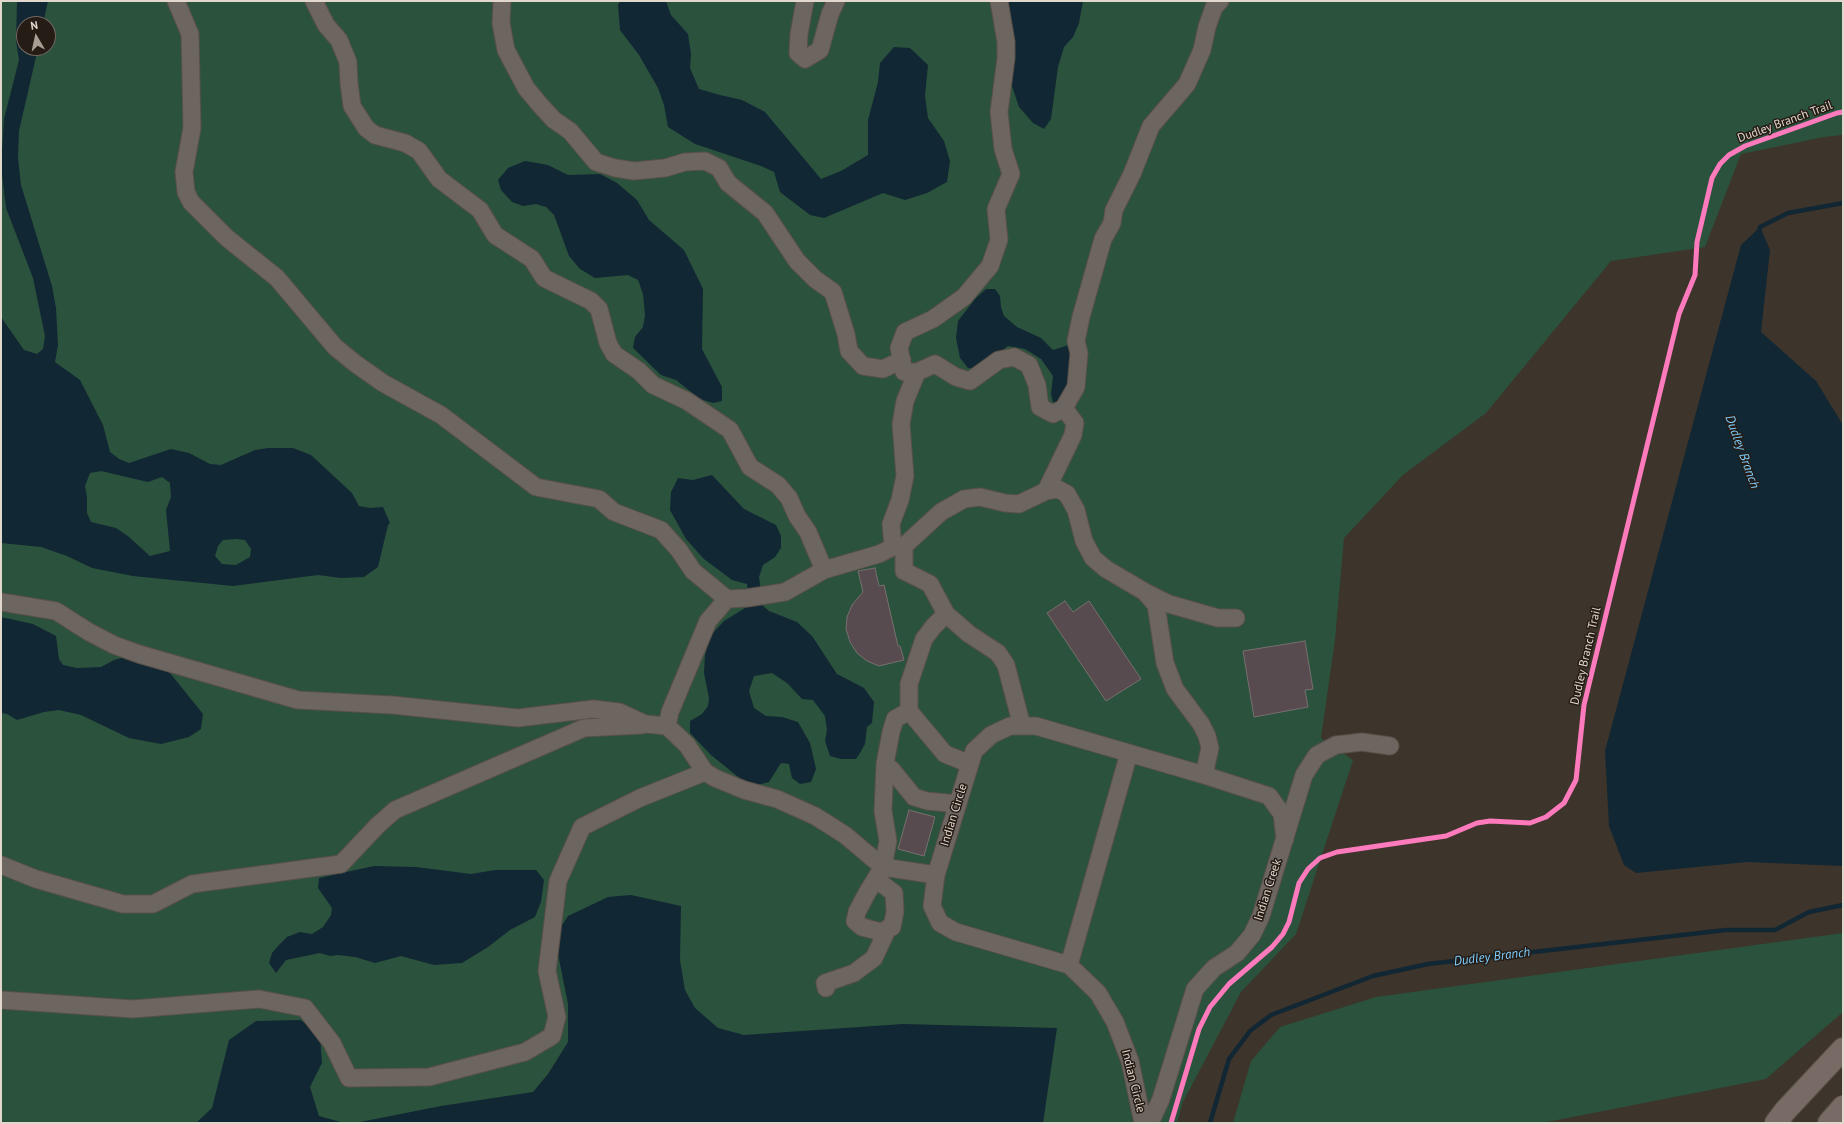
<!DOCTYPE html>
<html>
<head>
<meta charset="utf-8">
<style>
  body { margin:0 }
  #map { position:relative; width:1844px; height:1124px; overflow:hidden; background:#3d342b; font-family:"PT Sans",sans-serif }
  canvas { display:block }
  .frame { position:absolute; inset:0; border:2px solid #e2d7cd; pointer-events:none }
  .north { position:absolute; left:16px; top:16px; width:40px; height:40px; box-sizing:border-box; background:#251c16; border:1px solid #71675f; border-radius:50%; rotate:351deg; font-size:11px; font-weight:700; line-height:16px; text-align:center; color:#e2d7cd }
  .north::after { content:''; display:block; margin:auto; width:14px; height:18px; background:#a89e94; clip-path:polygon(50% 0,100% 100%,50% 72%,0 100%) }
</style>
</head>
<body>
<div id="map">
<canvas width="1844" height="1124"></canvas>
<div class="frame"></div>
<div class="north">N</div>
</div>
<script>
const g = document.querySelector('canvas').getContext('2d');
g.lineJoin = 'round';
function fill(path, color) {
  g.fillStyle = color;
  g.fill(path, 'evenodd');
}
function toPath(rows) {
  const path = new Path2D();
  for (const r of rows) {
    path.moveTo(r[0], r[1]);
    for (let i = 2; i < r.length; i += 2) path.lineTo(r[i], r[i + 1]);
  }
  return path;
}
function strokePath(path, color, width, dash) {
  g.strokeStyle = color;
  g.lineWidth = width;
  g.lineCap = dash ? 'butt' : 'round';
  g.setLineDash(dash || []);
  g.stroke(path);
}
function write(font, color, halo, rows, align = 'center') {
  g.font = font + ' "PT Sans",sans-serif';
  g.lineWidth = 3;
  g.setLineDash([]);
  g.textBaseline = 'middle';
  g.strokeStyle = halo;
  g.fillStyle = color;
  for (const [text, x, y, turn = 0] of rows) {
    g.save();
    g.translate(x, y);
    g.rotate((+turn || 0) * Math.PI / 180);
    g.textAlign = isNaN(turn) ? turn : align;
    if (halo) g.strokeText(text, 0, 0);
    g.fillText(text, 0, 0);
    g.restore();
  }
}
fill(toPath([
  [1,1,1843,1,1843,135,1824,137,1741,154,1705,247,1611,261,1486,413,1403,475,1344,538,1335,640,1321,738,1353,760,1296,934,1241,992,1183,1102,1177,1123,1,1123],
  [24,24,48,24,48,48,24,48],
  [1843,933,1843,1012,1766,1079,1542,1123,1233,1123,1251,1061,1280,1027,1376,997]
]), '#2b523c');
fill(toPath([
  [17,1,48,1,43,24,24,24,24,48,38,48,19,131,18,158,21,185,52,286,56,308,58,345,55,362,80,380,103,425,110,452,119,459,129,463,171,449,189,453,210,464,221,465,255,450,268,448,293,448,311,455,352,493,359,506,370,508,383,507,386,514,390,523,388,525,378,567,364,577,341,578,318,575,233,586,133,576,92,568,67,556,41,547,1,543,1,317,24,350,37,354,43,349,45,336,33,278,6,208,1,167,4,119,19,60,16,41],
  [101,471,148,482,162,477,170,483,171,497,166,510,170,551,150,556,129,537,116,528,91,522,87,513,87,497,85,486,90,473],
  [236,539,245,540,251,549,250,557,236,565,222,564,215,556,218,546,223,540],
  [620,1,666,1,671,15,688,34,691,54,690,68,699,89,720,95,742,100,765,112,821,179,841,171,868,155,868,120,878,82,880,63,894,47,910,48,928,65,925,96,928,118,944,141,950,161,947,182,927,193,905,200,883,193,824,218,810,215,780,192,774,172,761,166,695,144,668,127,664,105,658,88,639,55,620,30,618,5],
  [1004,1,1083,1,1079,23,1073,37,1064,47,1058,67,1051,119,1044,129,1033,123,1019,107,1012,86,1013,50],
  [525,161,548,165,568,175,600,174,617,183,637,200,649,220,684,250,703,289,702,349,722,387,722,401,713,403,700,399,676,380,661,375,633,348,635,337,643,327,645,315,643,294,638,280,628,275,595,278,580,269,569,256,554,215,546,207,536,204,523,206,512,202,501,190,498,180,508,168],
  [1760,227,1770,250,1761,332,1816,381,1843,425,1843,866,1747,862,1636,873,1624,865,1609,826,1605,751,1741,245],
  [986,289,995,289,1000,296,1001,307,1004,316,1017,327,1041,338,1053,350,1072,344,1083,372,1059,403,1053,402,1051,394,1053,376,1041,359,1025,349,1008,346,978,369,968,368,960,358,956,338,958,321,975,299],
  [712,475,744,509,776,525,781,536,781,548,775,557,763,565,759,577,763,606,769,611,797,622,812,636,837,674,864,688,874,702,872,723,867,727,865,744,860,753,856,759,841,759,830,756,825,741,827,730,825,716,813,700,802,699,787,683,772,673,754,676,749,691,754,708,766,716,782,717,798,722,810,743,816,769,811,782,800,784,792,778,789,764,781,763,769,782,757,785,742,780,711,755,690,733,690,721,702,714,708,706,709,698,704,673,705,655,711,635,724,621,750,605,747,584,732,580,704,559,686,539,670,510,671,492,678,478,693,480],
  [1,617,33,624,56,636,59,659,63,665,77,668,101,667,114,660,129,656,166,668,203,714,201,729,189,737,161,744,129,738,81,715,59,710,44,712,17,720,7,714,1,713],
  [374,866,416,867,471,874,495,870,536,870,544,880,541,902,535,917,510,930,488,947,462,963,434,965,401,956,375,963,355,957,338,955,330,956,320,953,286,960,276,973,269,963,272,953,279,945,287,937,300,932,312,934,323,927,331,915,332,908,318,888,319,878],
  [631,895,681,906,680,960,685,990,695,1008,718,1028,744,1035,903,1024,1057,1028,1043,1123,355,1123,441,1106,533,1092,548,1074,568,1042,568,1004,558,954,558,931,568,916,608,897],
  [301,1020,320,1037,322,1063,310,1087,319,1116,344,1123,196,1123,212,1108,229,1040,256,1021]
]), '#112733');
strokePath(toPath([
  [1759,232,1760,227,1788,213,1843,203],
  [1210,1123,1229,1059,1250,1031,1271,1015,1373,976,1428,964,1726,930,1775,930,1809,912,1843,905]
]), '#112733', 4.5);
const building = toPath([
  [875,568,879,586,884,585,898,646,900,646,904,660,879,666,867,661,857,653,850,642,846,629,847,617,852,605,863,592,858,571,875,568],
  [1065,601,1073,612,1089,601,1141,679,1106,701,1047,613,1065,601],
  [1305,641,1313,689,1305,690,1308,707,1254,717,1243,651,1305,641],
  [909,810,935,817,924,856,898,849,909,810]
]);
fill(building, '#584b50');
strokePath(building, '#776f6f', 1);
const minor = toPath([
  [314,1,326,25,339,40,348,62,349,83,352,106,366,128,375,135,405,143,419,151,439,179,480,210,495,235,532,259,544,278,591,301,599,309,608,343,614,354,639,371,653,385,687,401,730,430,750,467,778,485,789,498,797,516,808,532,824,570,879,554,893,547],
  [502,1,501,23,506,50,526,88,541,106,554,120,570,131,596,162,615,168,634,171,665,168,685,162,705,161,719,168,728,183,765,213,797,261,815,279,833,292,846,334,849,351,863,366,883,369,902,360],
  [805,1,799,34,798,53,805,59,820,50,830,14,836,1],
  [999,1,1006,42,1006,58,999,112,1003,149,1011,174,996,209,999,240,990,266,964,297,933,319,905,332,899,348,904,372,917,372,935,364,956,377,970,381,999,360,1014,357,1029,365,1037,385,1040,407,1053,414,1064,408,1076,387,1079,353,1076,341,1081,317,1103,239,1112,223,1114,210,1132,174,1151,126,1187,84,1202,50,1207,27,1214,7,1220,1],
  [1046,491,1073,435,1075,423,1064,408],
  [904,546,893,547,891,524,900,500,905,476,901,424,905,401,917,372],
  [1147,593,1169,604,1218,618,1236,618],
  [727,599,747,598,785,592,824,570],
  [1,602,56,611,89,632,114,645,139,654,298,700,392,705,518,718,593,709,619,712,645,724,667,726,670,712,708,621,727,599,693,571,679,550,661,530,614,512,599,499,536,487,441,415,383,383,356,364,335,347,277,278,227,238,191,202,186,192,184,172,192,128,190,34,176,1],
  [946,614,933,627,924,639,909,684,909,711,945,754,970,764],
  [909,711,895,719,891,732,885,764,892,770,914,797,927,801,958,804],
  [1022,726,1006,665,998,653,969,634,946,614,930,584,904,571,904,546,941,512,964,499,980,497,1005,503,1019,504,1046,491,1058,489,1067,494,1076,510,1084,541,1093,558,1106,569,1145,592,1156,605,1165,663,1175,689,1201,724,1207,736,1210,748,1204,775],
  [885,764,883,811,888,841,883,867,936,875],
  [705,772,715,778,744,790,777,799,815,816,845,835,883,867,878,875,867,893,857,912,855,921,862,927,881,932,892,927,895,912,894,893,882,884,878,875],
  [1,865,36,879,123,904,153,904,192,884,341,864,378,825,395,810,584,728,642,725],
  [1069,965,1129,753],
  [826,988,825,983,854,973,874,958,888,928],
  [1,1000,133,1009,259,999,305,1008,332,1043,349,1078,429,1077,525,1052,552,1036,557,1017,547,971,558,881,582,827,640,798,705,772,687,745,667,726],
  [1143,1123,1130,1061,1115,1022,1098,993,1069,965,956,932,940,923,932,906,936,875,974,751,991,735,1010,726,1036,726,1204,775,1269,796,1282,814,1285,839],
  [1150,1123,1161,1099,1195,989,1214,968,1237,953,1252,935,1261,916,1304,775,1317,755,1336,745,1362,742,1390,746]
]);
const major = toPath([
  [1776,1123,1785,1111,1843,1049],
  [1829,1123,1843,1107]
]);
strokePath(minor, '#595049', 19);
strokePath(major, '#595049', 24);
strokePath(minor, '#6d655f', 17);
strokePath(major, '#786b66', 22);
strokePath(toPath([
  [1171,1123,1199,1029,1210,1007,1229,984,1272,947,1283,934,1289,922,1299,883,1308,869,1320,858,1337,852,1446,836,1477,823,1490,821,1530,823,1546,817,1564,803,1576,780,1584,705,1679,314,1695,275,1697,242,1712,178,1720,164,1729,155,1745,146,1837,113,1843,112]
]), '#fd7abc', 5);
write('12px', '#e2d7cd', '#251c16', [
  ["Dudley Branch Trail",1785,122,-20],
  ["Dudley Branch Trail",1586,656,-77],
  ["Indian Circle",954,815,-73],
  ["Indian Creek",1268,890,-72],
  ["Indian Circle",1133,1081,76]
]);
write('italic 13px', '#7ccefe', '#251c16', [
  ["Dudley Branch",1742,452,70],
  ["Dudley Branch",1492,957,-7]
]);
</script>
</body>
</html>
